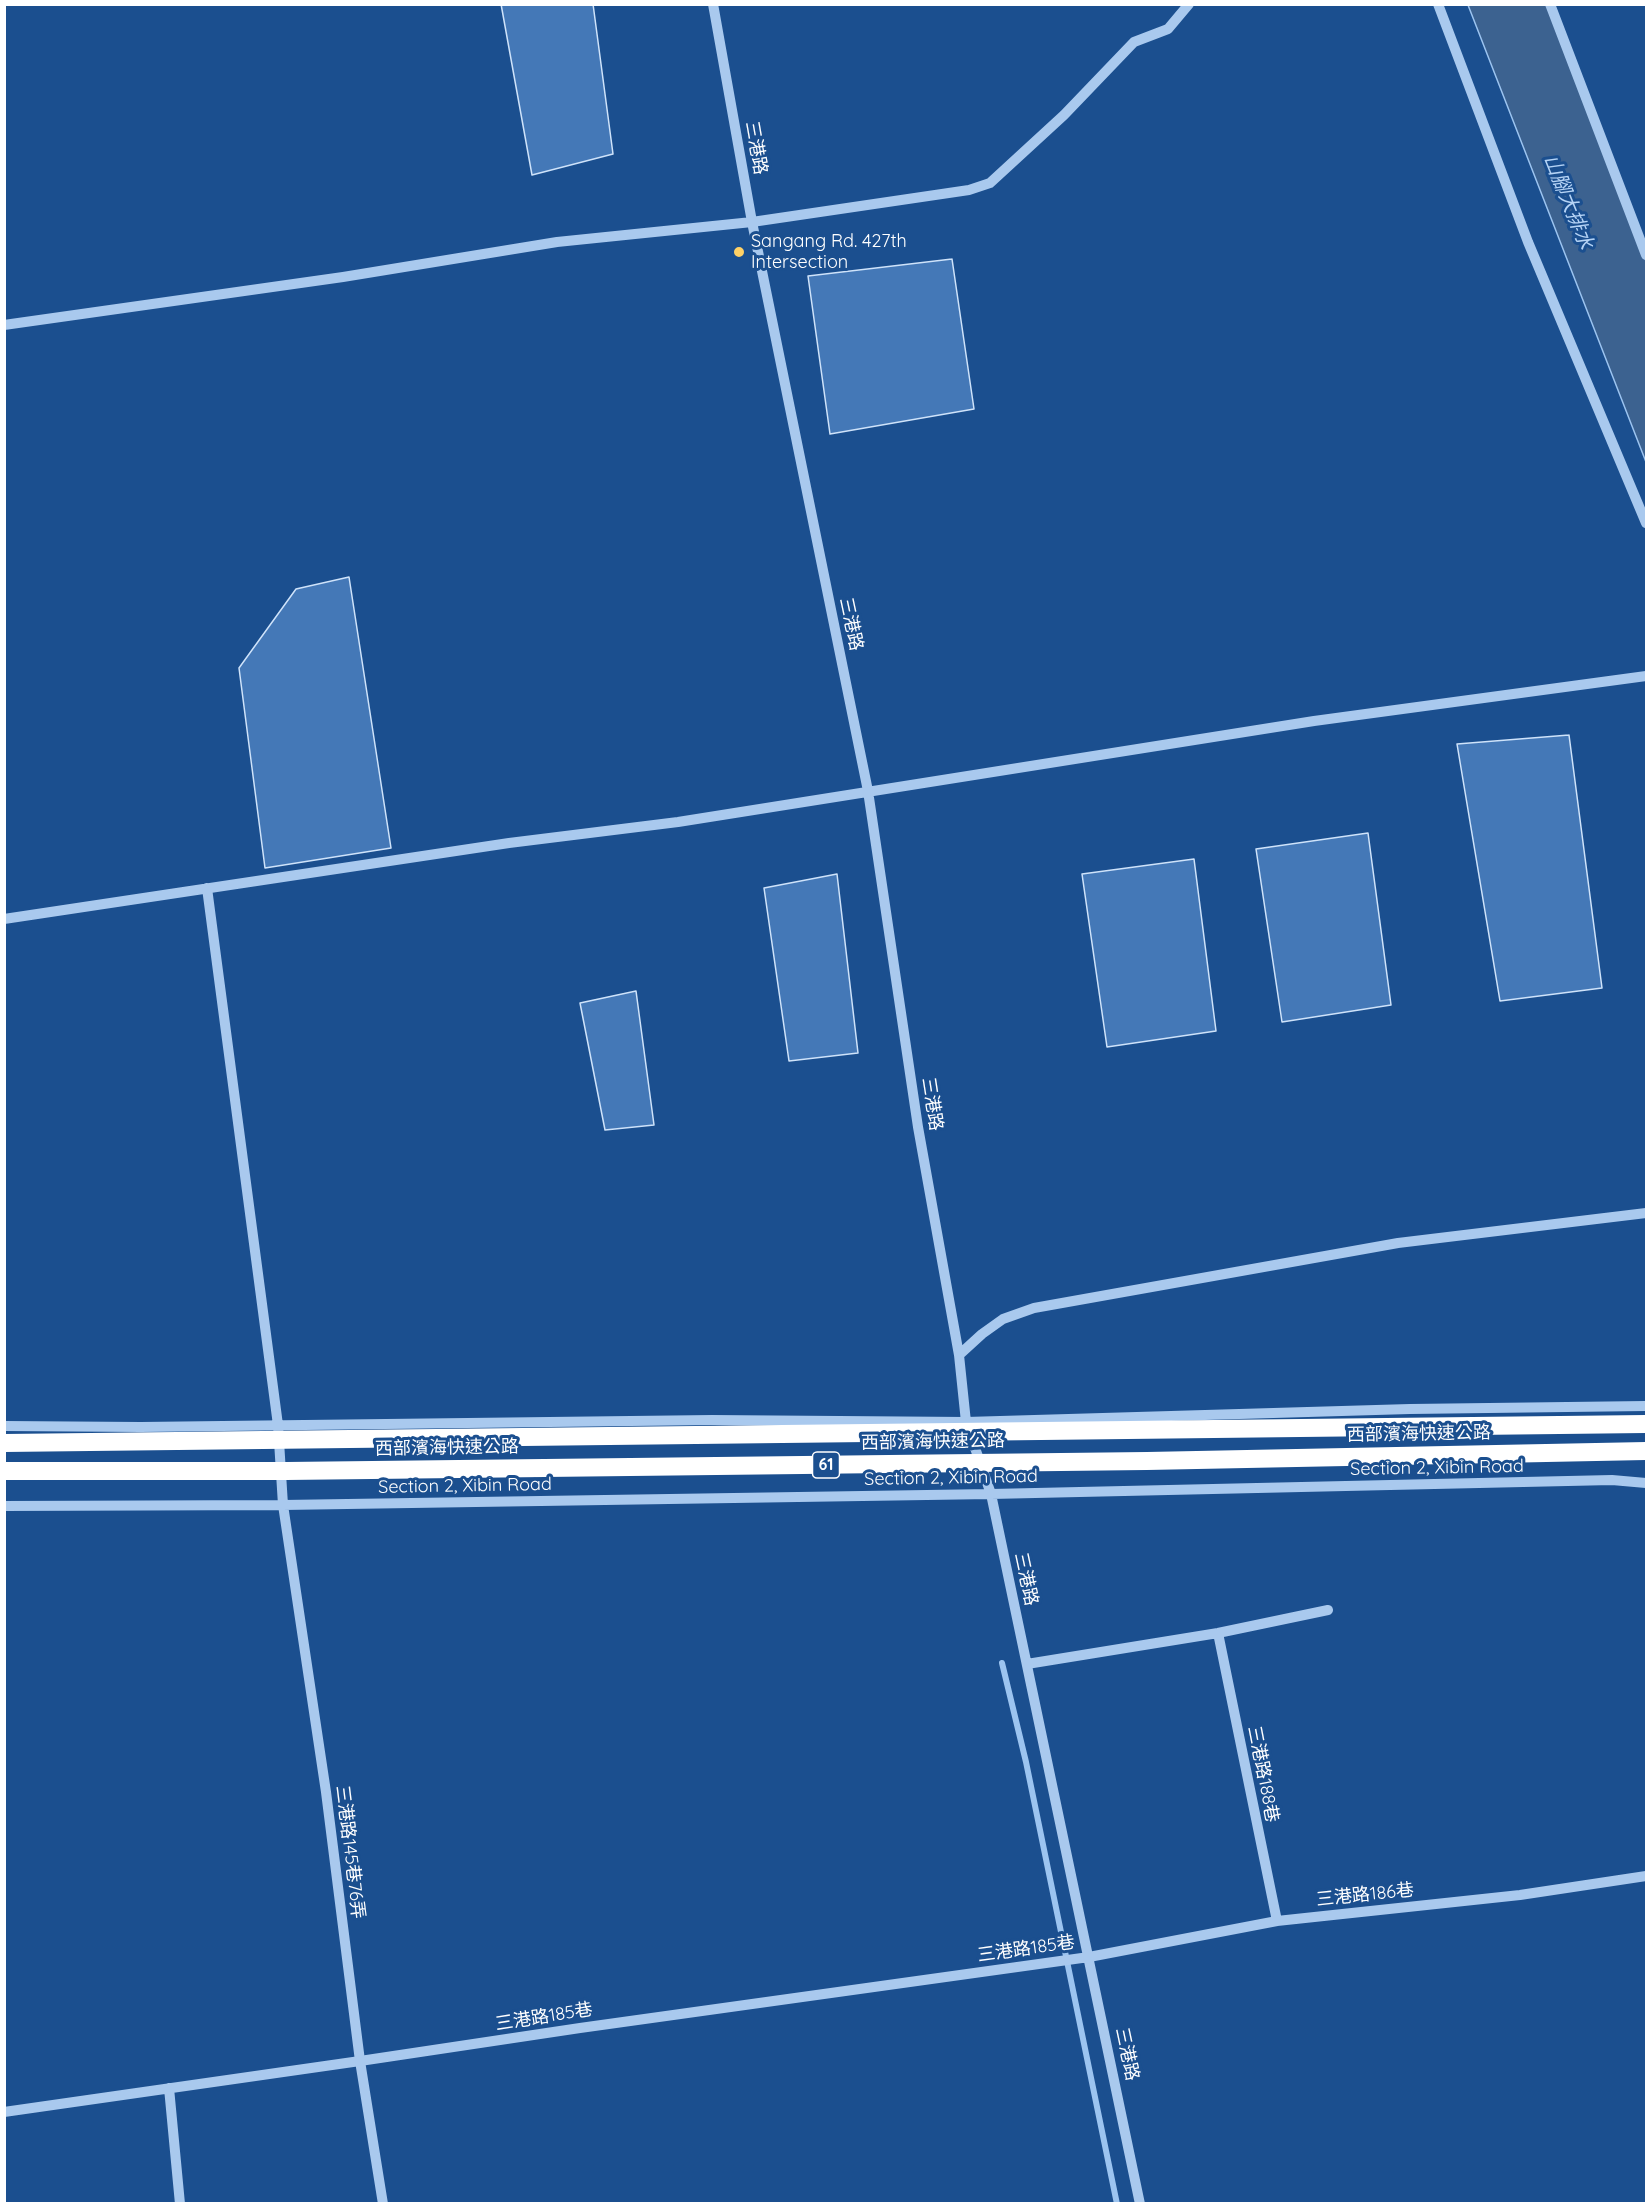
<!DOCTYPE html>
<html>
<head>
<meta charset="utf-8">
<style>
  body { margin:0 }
  #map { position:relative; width:1651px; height:2208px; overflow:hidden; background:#1b4f8f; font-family:Quicksand,sans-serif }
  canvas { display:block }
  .frame { position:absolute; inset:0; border:6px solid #fff; pointer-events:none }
</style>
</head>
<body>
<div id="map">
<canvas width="1651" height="2208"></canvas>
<div class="frame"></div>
</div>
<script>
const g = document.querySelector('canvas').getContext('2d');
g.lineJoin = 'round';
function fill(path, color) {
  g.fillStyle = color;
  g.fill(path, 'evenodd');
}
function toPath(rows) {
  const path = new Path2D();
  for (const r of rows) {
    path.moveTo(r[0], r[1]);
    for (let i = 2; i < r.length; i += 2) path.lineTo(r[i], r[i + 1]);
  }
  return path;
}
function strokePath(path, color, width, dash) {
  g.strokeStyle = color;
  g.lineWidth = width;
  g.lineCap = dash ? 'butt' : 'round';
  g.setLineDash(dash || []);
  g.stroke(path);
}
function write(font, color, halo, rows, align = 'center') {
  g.font = font + ' Quicksand,"Noto Sans TC",sans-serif';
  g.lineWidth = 6;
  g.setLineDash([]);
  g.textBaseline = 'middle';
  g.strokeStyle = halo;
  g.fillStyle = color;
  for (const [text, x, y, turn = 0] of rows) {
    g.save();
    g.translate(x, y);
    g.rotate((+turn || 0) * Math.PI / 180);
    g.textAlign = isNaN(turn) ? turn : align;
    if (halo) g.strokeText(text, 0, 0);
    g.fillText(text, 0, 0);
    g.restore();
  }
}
const water = toPath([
  [1468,5,1548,5,1646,261,1646,462,1468,5]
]);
fill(water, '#3c6290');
strokePath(water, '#9cc4f0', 1.5);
strokePath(toPath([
  [1002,1663,1026,1762,1117,2204]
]), '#9cc4f0', 6);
const building = toPath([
  [501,4,593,4,613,154,532,175,501,4],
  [952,259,974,409,830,434,808,276,952,259],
  [349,577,391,848,265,868,239,668,296,589,349,577],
  [1569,735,1602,988,1500,1001,1457,744,1569,735],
  [1368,833,1391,1005,1282,1022,1256,849,1368,833],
  [1194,859,1216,1031,1107,1047,1082,874,1194,859],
  [837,874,858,1053,789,1061,764,888,837,874],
  [636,991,654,1125,605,1130,580,1003,636,991]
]);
fill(building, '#4478b7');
strokePath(building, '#cfe3fa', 1.5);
strokePath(toPath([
  [713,4,752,222,868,791,918,1127,959,1355,966,1422,991,1494,1140,2204],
  [1438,4,1528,242,1646,523],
  [1550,4,1646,255],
  [4,325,343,277,557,242,752,222,969,190,990,183,1064,115,1134,42,1168,29,1189,4],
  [207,888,278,1425,283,1505,326,1792,360,2061,383,2204],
  [4,919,509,843,678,822,1314,721,1646,676],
  [959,1355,982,1334,1003,1319,1034,1308,1398,1243,1646,1213],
  [4,1426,141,1427,712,1420,966,1422,1410,1409,1646,1406],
  [4,1506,283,1505,991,1494,1612,1480,1646,1483],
  [1218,1633,1277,1921],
  [1027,1664,1218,1633,1328,1610],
  [169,2088,180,2204],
  [4,2112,360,2061,580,2028,1089,1957,1277,1921,1520,1895,1646,1876]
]), '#a9c9ee', 10);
strokePath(toPath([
  [4,1443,1646,1424],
  [4,1471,286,1471,1147,1461,1646,1451]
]), '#fff', 18);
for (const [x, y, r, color] of [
  [739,252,6,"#ffd166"]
]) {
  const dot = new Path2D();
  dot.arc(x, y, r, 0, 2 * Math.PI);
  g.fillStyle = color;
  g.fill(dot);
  strokePath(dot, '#1b4f8f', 2);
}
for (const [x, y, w] of [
  [826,1465,27]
]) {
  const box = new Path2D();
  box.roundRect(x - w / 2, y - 13, w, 26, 4.5);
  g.fillStyle = '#1b4f8f';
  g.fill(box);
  strokePath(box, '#fff', 1.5);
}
write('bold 16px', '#fff', null, [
  ["61",826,1465]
]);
write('18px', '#fff', '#1b4f8f', [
  ["三港路",756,148,80],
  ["三港路",851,624,78],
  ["三港路",932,1104,81],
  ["西部濱海快速公路",1419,1434,-1],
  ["西部濱海快速公路",933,1442,-1],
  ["西部濱海快速公路",447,1448,-1],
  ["Section 2, Xibin Road",1437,1468,-1],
  ["Section 2, Xibin Road",951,1478,-1],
  ["Section 2, Xibin Road",465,1486,-1],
  ["三港路",1026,1579,78],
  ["三港路188巷",1263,1774,79],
  ["三港路145巷76弄",350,1852,83],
  ["三港路186巷",1365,1895,-6],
  ["三港路185巷",1026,1949,-8],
  ["三港路185巷",544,2017,-9],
  ["三港路",1127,2054,78]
]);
write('18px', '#fff', '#1b4f8f', [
  ["Sangang Rd. 427th",751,242],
  ["Intersection",751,263]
], 'left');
write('italic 20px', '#b5d3f5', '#1b4f8f', [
  ["山腳大排水",1568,202,68]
]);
</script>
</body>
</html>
